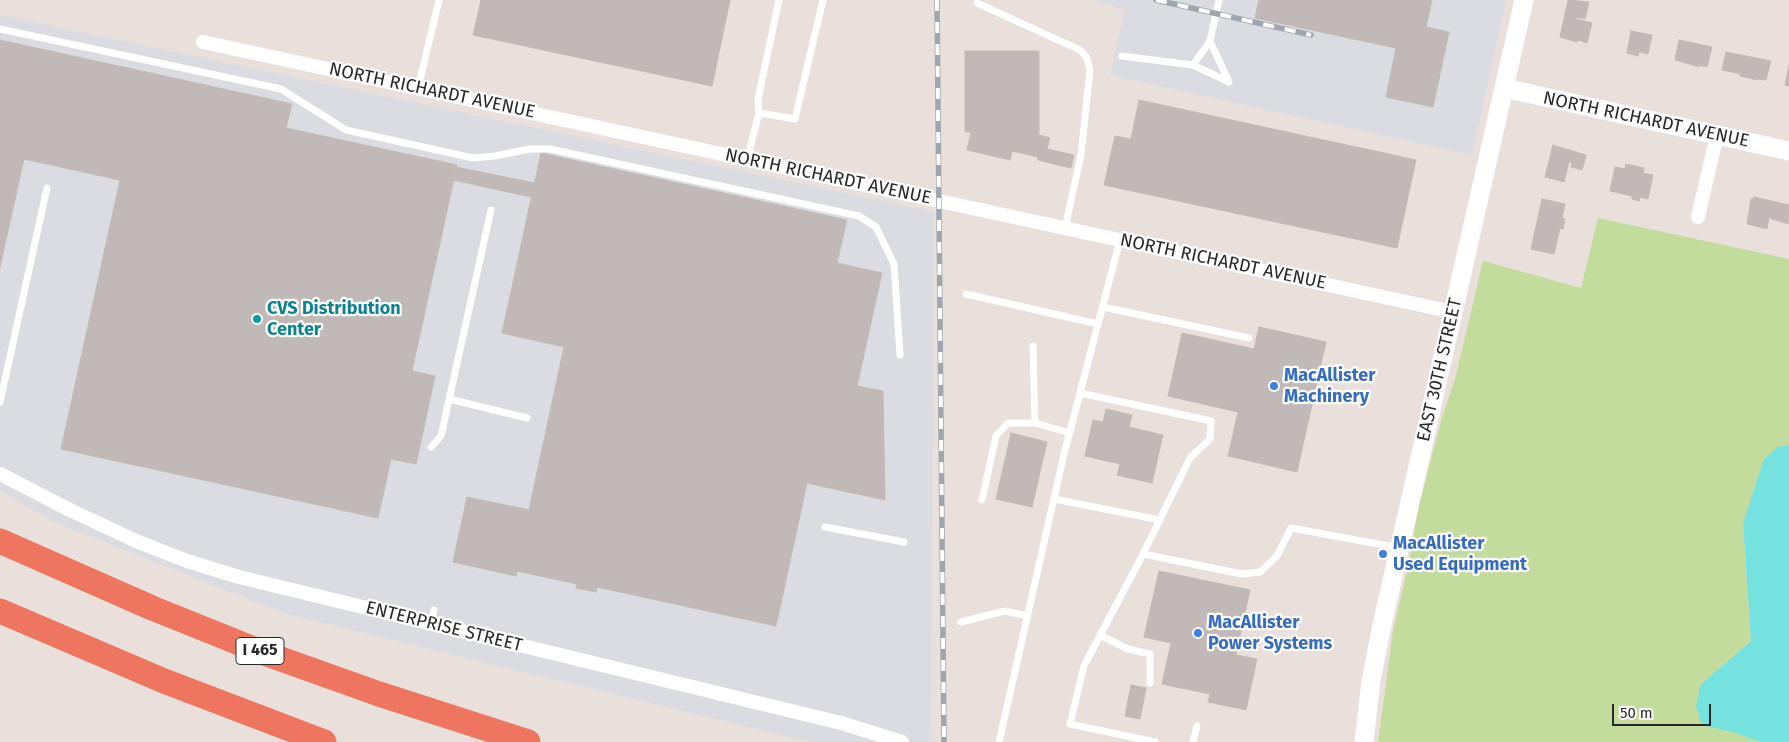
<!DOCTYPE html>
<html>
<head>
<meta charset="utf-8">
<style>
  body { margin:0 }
  #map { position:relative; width:1789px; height:742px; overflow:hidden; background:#e9dfdb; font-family:"Fira Sans",sans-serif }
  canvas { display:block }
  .scale { position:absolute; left:1612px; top:704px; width:99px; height:22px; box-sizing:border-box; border:2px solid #282828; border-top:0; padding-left:6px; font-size:15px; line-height:18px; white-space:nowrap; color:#282828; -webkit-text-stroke:4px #fff; paint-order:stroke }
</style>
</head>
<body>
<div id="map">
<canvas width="1789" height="742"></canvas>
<div class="scale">50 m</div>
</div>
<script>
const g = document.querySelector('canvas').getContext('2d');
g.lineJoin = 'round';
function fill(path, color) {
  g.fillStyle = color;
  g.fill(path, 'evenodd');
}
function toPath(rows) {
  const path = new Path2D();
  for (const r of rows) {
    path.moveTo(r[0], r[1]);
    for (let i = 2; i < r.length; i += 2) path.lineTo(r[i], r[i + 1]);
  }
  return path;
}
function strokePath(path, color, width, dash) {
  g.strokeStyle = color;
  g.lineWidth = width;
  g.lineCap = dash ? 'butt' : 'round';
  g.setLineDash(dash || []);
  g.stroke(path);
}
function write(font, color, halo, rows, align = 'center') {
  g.font = font + ' "Fira Sans",sans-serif';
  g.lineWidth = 4.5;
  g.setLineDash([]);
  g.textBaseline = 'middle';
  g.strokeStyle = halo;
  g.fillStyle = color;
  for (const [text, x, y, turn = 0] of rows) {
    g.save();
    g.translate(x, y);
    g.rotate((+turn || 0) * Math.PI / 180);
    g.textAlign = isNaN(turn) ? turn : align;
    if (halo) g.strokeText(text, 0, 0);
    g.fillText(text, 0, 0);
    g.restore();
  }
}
fill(toPath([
  [1094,0,1506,0,1472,155,1110,75,1125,10],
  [0,15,934,212,931,742,810,742,287,614,59,524,0,491]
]), '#dbdbe2');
fill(toPath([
  [1598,218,1789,259,1789,445,1778,447,1743,523,1751,641,1701,684,1736,733,1760,742,1378,742,1393,631,1407,571,1419,506,1441,421,1455,379,1483,261,1581,288]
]), '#c3db9c');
fill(toPath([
  [1789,445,1789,742,1760,742,1736,733,1702,725,1696,705,1701,684,1751,641,1743,523,1764,459,1778,447]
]), '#76e2e0');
const building = toPath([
  [481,0,730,0,712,86,473,35,481,0],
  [1259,0,1432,0,1426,27,1449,32,1433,107,1386,97,1396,48,1255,18,1259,0],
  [1568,0,1589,2,1585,19,1577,17,1576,19,1592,23,1587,43,1578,40,1577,42,1560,37,1568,0],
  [1631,31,1652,35,1648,54,1639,52,1638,56,1627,53,1631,31],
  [0,40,292,104,286,128,457,165,412,371,435,376,416,464,391,459,378,518,61,449,120,180,24,159,0,267,0,40],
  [1679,40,1712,47,1707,67,1699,65,1699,67,1675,60,1679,40],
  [965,51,1039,51,1039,135,1050,138,1047,149,1074,155,1071,168,1038,160,1038,157,1012,151,1010,160,967,150,971,132,965,132,965,51],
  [1726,52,1771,61,1766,80,1758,79,1757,80,1740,76,1741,74,1722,70,1726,52],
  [1789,65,1789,86,1785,85,1789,65],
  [1139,100,1416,160,1397,248,1104,185,1115,136,1131,139,1139,100],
  [1553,145,1586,155,1582,170,1571,167,1572,163,1569,162,1564,182,1545,177,1553,145],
  [541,153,847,220,837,263,882,273,857,386,883,391,885,500,807,483,776,626,597,587,596,592,576,588,577,584,517,571,516,576,453,562,467,497,529,510,564,347,502,333,541,153],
  [1626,164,1644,168,1643,173,1653,175,1648,199,1640,197,1639,201,1632,199,1632,196,1610,191,1615,167,1625,169,1626,164],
  [456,167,534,183,531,197,453,180,456,167],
  [1754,197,1789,205,1788,224,1769,218,1767,229,1747,224,1751,199,1753,199,1754,197],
  [1542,199,1565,204,1562,218,1565,219,1563,229,1560,228,1554,254,1531,249,1542,199],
  [1259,327,1326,342,1297,472,1228,456,1238,412,1168,396,1182,333,1254,349,1259,327],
  [1106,409,1132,415,1129,427,1163,435,1152,483,1117,475,1120,464,1085,456,1093,420,1103,422,1106,409],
  [1011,433,1047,442,1032,507,996,499,1011,433],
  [1159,571,1250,590,1236,655,1257,659,1246,710,1208,702,1210,694,1162,684,1171,643,1144,637,1159,571],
  [1131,685,1146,688,1140,719,1125,716,1131,685]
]);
fill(building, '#c1b9b7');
strokePath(building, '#c4bab5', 1);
strokePath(toPath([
  [1219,0,1210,41,1229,82],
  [977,3,1080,50,1087,58,1090,70,1081,155,1065,228],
  [0,29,281,89,346,130,473,158,495,156,530,149,550,149,859,216,876,227,894,264,900,355],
  [1210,41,1193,65,1229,82],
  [1122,56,1193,65],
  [418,88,439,0],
  [759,113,795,119,823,0],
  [747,160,759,113,758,99,779,0],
  [966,294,1098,324],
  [1103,307,1249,338],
  [1033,346,1035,423,1070,433],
  [1080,393,1211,421,1210,439,1190,458,1143,554],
  [449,399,527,418],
  [0,402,47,188],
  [431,447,441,436,491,210],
  [1054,499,1160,520],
  [982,500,996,436,1008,423,1035,423],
  [825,527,904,542],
  [961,622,1005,611,1028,616],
  [431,624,434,610],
  [1100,635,1128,649,1150,654,1150,683],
  [999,742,1064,454,1120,240],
  [1155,742,1070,724,1084,666,1143,554,1242,574,1260,572,1277,556,1291,528,1400,548],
  [1193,742,1197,726]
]), '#fff', 7);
strokePath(toPath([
  [203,42,1453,312],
  [1698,217,1717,135],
  [0,474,70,510,136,541,187,561,239,577,841,723,902,742]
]), '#fff', 14);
strokePath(toPath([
  [1504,88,1789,151],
  [1364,742,1371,681,1382,625,1524,0]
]), '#fff', 19);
strokePath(toPath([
  [0,541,152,608,264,653,379,694,528,742],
  [0,611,164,681,324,742]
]), '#ee7560', 25);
const rail = toPath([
  [937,0,944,742],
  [1156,0,1311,35]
]);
strokePath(rail, '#9ea6b0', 5.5);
strokePath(rail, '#fff', 4, [11]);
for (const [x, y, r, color] of [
  [257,319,5,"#0f9aa8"],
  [1274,386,5,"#3f7fe0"],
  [1383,554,5,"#3f7fe0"],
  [1198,633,5,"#3f7fe0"]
]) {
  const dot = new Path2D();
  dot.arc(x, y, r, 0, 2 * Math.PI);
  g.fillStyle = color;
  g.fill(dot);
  strokePath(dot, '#fff', 2);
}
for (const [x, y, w] of [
  [260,651,48]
]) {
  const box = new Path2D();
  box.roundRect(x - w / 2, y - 13.5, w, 27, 4);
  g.fillStyle = '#fff';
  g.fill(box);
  strokePath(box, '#282828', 1);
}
write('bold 16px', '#282828', null, [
  ["I 465",260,651]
]);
write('18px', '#282828', '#fff', [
  ["NORTH RICHARDT AVENUE",432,91,12],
  ["NORTH RICHARDT AVENUE",1646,120,12],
  ["NORTH RICHARDT AVENUE",828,177,12],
  ["NORTH RICHARDT AVENUE",1223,262,12],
  ["EAST 30TH STREET",1440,370,-77],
  ["ENTERPRISE STREET",444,627,14]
]);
write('bold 18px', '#0d838f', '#fff', [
  ["CVS Distribution",267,309],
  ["Center",267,330]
], 'left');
write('bold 18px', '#366cbe', '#fff', [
  ["MacAllister",1284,376],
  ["Machinery",1284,397],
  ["MacAllister",1393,544],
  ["Used Equipment",1393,565],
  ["MacAllister",1208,623],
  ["Power Systems",1208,644]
], 'left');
</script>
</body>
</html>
